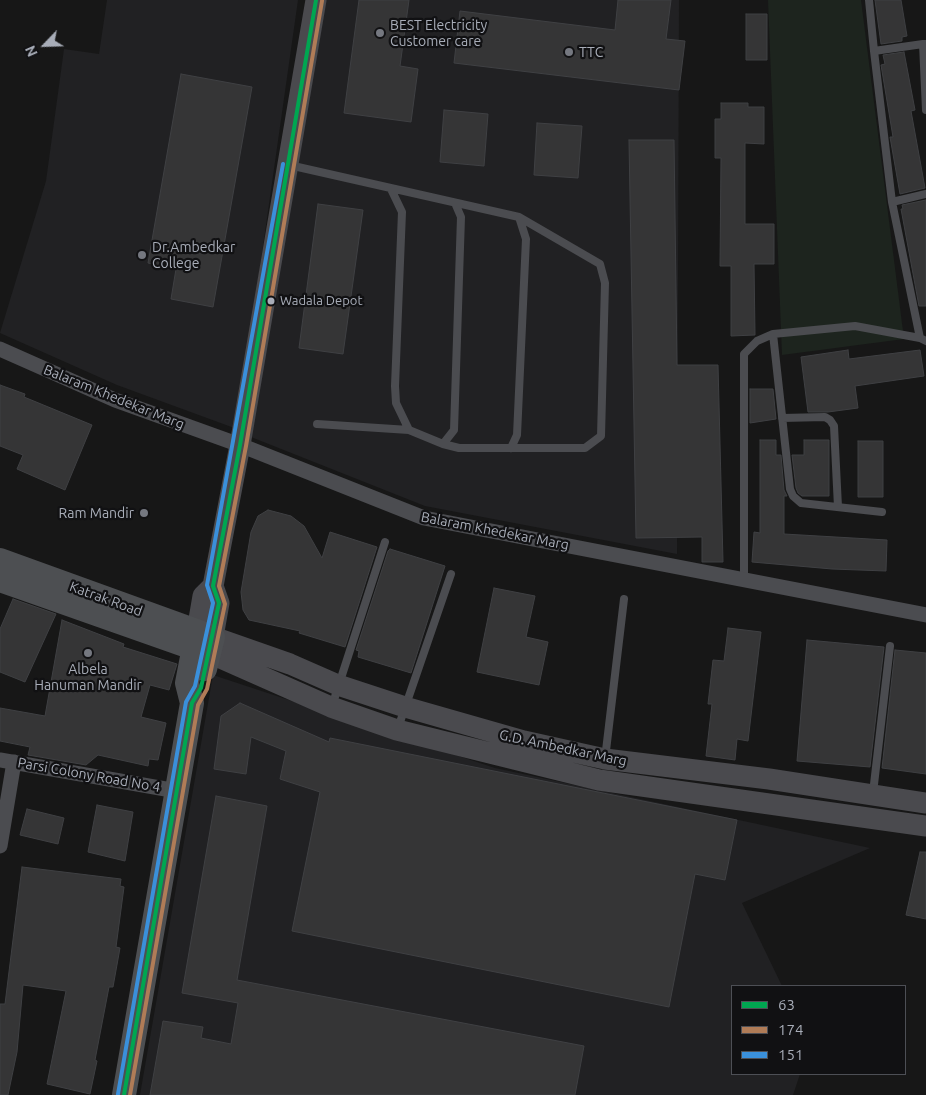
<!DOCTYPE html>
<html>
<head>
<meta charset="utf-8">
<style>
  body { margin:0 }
  #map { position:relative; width:926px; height:1095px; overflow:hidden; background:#171717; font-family:Ubuntu,sans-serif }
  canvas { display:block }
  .legend { position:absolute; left:731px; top:985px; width:175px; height:90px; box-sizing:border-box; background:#111113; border:1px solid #4d4f55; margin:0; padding:6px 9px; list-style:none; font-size:15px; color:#a8adb8 }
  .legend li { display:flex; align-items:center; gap:10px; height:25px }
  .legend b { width:25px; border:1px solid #4d4f55 }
  .north { position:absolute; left:20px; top:20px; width:50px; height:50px; -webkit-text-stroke:4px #111113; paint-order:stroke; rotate:246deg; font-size:14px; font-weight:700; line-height:20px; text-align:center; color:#a8adb8 }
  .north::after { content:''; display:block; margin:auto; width:18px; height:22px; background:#a8adb8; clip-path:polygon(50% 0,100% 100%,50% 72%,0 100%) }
</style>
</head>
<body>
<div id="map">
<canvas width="926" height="1095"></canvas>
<ul class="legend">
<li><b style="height:6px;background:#00a651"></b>63</li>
<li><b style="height:6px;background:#b07c57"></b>174</li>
<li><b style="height:6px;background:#3a90db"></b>151</li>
</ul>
<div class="north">N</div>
</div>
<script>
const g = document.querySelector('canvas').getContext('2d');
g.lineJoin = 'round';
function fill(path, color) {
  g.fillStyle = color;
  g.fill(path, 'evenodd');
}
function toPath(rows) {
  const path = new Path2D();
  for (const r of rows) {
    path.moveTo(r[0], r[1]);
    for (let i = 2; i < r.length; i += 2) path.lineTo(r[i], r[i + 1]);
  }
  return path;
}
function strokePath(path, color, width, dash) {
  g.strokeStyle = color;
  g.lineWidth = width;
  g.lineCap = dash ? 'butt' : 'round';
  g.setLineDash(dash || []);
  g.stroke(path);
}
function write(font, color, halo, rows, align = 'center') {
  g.font = font + ' Ubuntu,sans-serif';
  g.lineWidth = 4.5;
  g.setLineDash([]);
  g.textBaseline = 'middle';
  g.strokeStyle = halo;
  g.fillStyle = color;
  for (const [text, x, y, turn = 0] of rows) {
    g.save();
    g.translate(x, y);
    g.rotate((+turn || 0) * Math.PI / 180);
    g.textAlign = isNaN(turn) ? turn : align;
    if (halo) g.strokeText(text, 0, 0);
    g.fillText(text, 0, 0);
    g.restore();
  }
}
fill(toPath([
  [107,0,298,0,237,429,117,385,0,333,46,181,64,49,99,54],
  [326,0,679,0,677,554,425,506,251,437],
  [213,675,495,768,870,848,742,903,782,986,732,986,732,1074,800,1074,793,1095,140,1095]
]), '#212123');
fill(toPath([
  [768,0,861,0,904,339,782,355]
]), '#1d241e');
const building = toPath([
  [359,0,409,0,400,66,418,69,411,122,344,113,359,0],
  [618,0,671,0,666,39,685,41,679,90,454,63,460,11,615,30,618,0],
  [875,0,901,0,907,36,902,37,902,41,881,44,875,0],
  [746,14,767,14,767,60,746,60,746,14],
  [904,52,915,110,911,111,925,188,900,194,890,137,893,137,881,65,885,64,883,55,904,52],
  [181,74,252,87,213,307,171,299,176,269,148,263,181,74],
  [721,103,748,103,748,107,764,107,764,144,745,143,745,224,774,224,774,264,754,264,755,335,731,336,731,266,720,266,721,158,715,158,715,119,721,119,721,103],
  [444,110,488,114,484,166,440,162,444,110],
  [537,123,582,126,578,178,534,175,537,123],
  [629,140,674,140,677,365,718,365,723,562,702,562,702,537,636,538,629,140],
  [926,200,926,306,919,306,901,209,903,209,902,205,926,200],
  [318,204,363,210,343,354,299,348,318,204],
  [848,350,849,359,920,350,924,376,855,386,858,408,828,412,808,412,801,357,848,350],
  [0,385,25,394,24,397,92,425,65,490,17,469,23,455,0,446,0,385],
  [750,389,773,389,776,419,750,423,750,389],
  [760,440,776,440,776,455,781,455,784,490,787,496,784,496,784,534,887,540,886,571,832,569,752,562,754,532,760,533,760,440],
  [804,440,829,440,829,496,802,496,798,493,796,488,792,455,804,455,804,440],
  [858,441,883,441,883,497,858,497,858,441],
  [268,510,291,516,304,526,322,558,330,532,377,547,345,647,299,633,300,631,249,620,243,610,241,592,251,532,258,516,268,510],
  [390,549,445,566,411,673,358,657,359,651,356,650,388,551,390,549],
  [494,588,535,596,526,637,548,642,539,685,477,672,494,588],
  [13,599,56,614,25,682,0,672,0,629,13,599],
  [62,620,124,644,123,647,177,664,169,690,150,685,141,717,166,723,158,760,149,759,148,766,98,755,86,765,28,755,30,747,0,741,0,708,45,716,62,620],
  [728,628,761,632,748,741,737,739,735,760,706,756,712,704,708,704,713,660,724,661,728,628],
  [807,640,884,647,870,767,797,761,807,640],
  [895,650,926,653,926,774,882,768,895,650],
  [240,703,329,742,330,738,737,820,725,880,695,874,669,1007,292,931,320,792,280,779,286,751,251,737,246,774,214,769,221,716,240,703],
  [216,796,267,806,237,980,584,1046,575,1095,150,1095,163,1021,203,1027,201,1038,231,1044,238,1003,182,993,216,796],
  [97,805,133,812,125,861,88,852,97,805],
  [27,809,64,818,58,844,20,835,27,809],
  [920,852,926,852,926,919,906,915,920,852],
  [22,867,121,879,120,886,124,887,116,947,120,948,113,987,109,987,95,1060,97,1061,90,1094,47,1084,66,991,23,985,17,1052,8,1095,0,1095,0,1004,5,1004,22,867]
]);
fill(building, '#353536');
strokePath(building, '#3f4043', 1);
strokePath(toPath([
  [869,0,874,51],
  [923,44,874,51,892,202,926,194],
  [926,44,923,44,926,110],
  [289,165,519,217,600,264,605,283,601,436,585,448,459,448,443,444,409,430,396,403,395,386,402,212,391,189],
  [892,202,920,338],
  [773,334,790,489,793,496,801,503,882,512],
  [782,418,825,417,830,420,834,426,838,507],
  [317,424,409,430],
  [443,444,454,430,461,217,455,203],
  [511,448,517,435,526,239,519,217],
  [744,580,744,354,757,341,773,334,855,326,920,338,926,341],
  [332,706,385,542],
  [398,728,451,574],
  [605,759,624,599],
  [873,793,890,646]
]), '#4b4c50', 8);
strokePath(toPath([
  [0,349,115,400,240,445,424,518,926,615],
  [0,760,177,791],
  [0,846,14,762]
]), '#4b4c50', 15);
strokePath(toPath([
  [316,0,240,445,213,586,219,603,213,637,290,664,338,685,405,707,524,741,605,759,769,779,926,803],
  [197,631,203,596,213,586],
  [209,653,331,707,397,730,599,780,926,826]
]), '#4a4a4e', 21);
strokePath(toPath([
  [0,560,213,637,205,669],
  [0,580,207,653],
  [124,1095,192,703,187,683,197,631]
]), '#4d4f52', 24);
strokePath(toPath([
  [124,1095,192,703,201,688,219,603,213,586,240,445,316,0]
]), '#00a651', 4);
strokePath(toPath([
  [130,1095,198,705,207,689,225,604,219,586,246,446,322,1]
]), '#b07c57', 4);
strokePath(toPath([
  [118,1094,186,702,195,686,213,603,207,585,283,164]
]), '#3a90db', 4);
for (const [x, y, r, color] of [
  [380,33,5,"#757880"],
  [569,52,5,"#757880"],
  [142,255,5,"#757880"],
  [271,301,4.5,"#a8adb8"],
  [144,513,5,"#757880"],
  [88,653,5,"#757880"]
]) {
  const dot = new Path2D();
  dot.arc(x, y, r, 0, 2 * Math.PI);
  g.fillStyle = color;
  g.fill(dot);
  strokePath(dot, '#111113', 2);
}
write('13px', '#a8adb8', '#111113', [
  ["Wadala Depot",280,301]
], 'left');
write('14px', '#a8adb8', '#111113', [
  ["BEST Electricity",390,25],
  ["Customer care",390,41],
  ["TTC",579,52],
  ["Dr.Ambedkar",152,247],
  ["College",152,263],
  ["Ram Mandir",134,513,"right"],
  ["Albela",88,669,"center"],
  ["Hanuman Mandir",88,685,"center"]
], 'left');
write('14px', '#a8adb8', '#111113', [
  ["Balaram Khedekar Marg",114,397,22],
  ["Balaram Khedekar Marg",495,531,11],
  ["Katrak Road",106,599,20],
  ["G.D. Ambedkar Marg",563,748,12],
  ["Parsi Colony Road No 4",89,775,10]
]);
</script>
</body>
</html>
